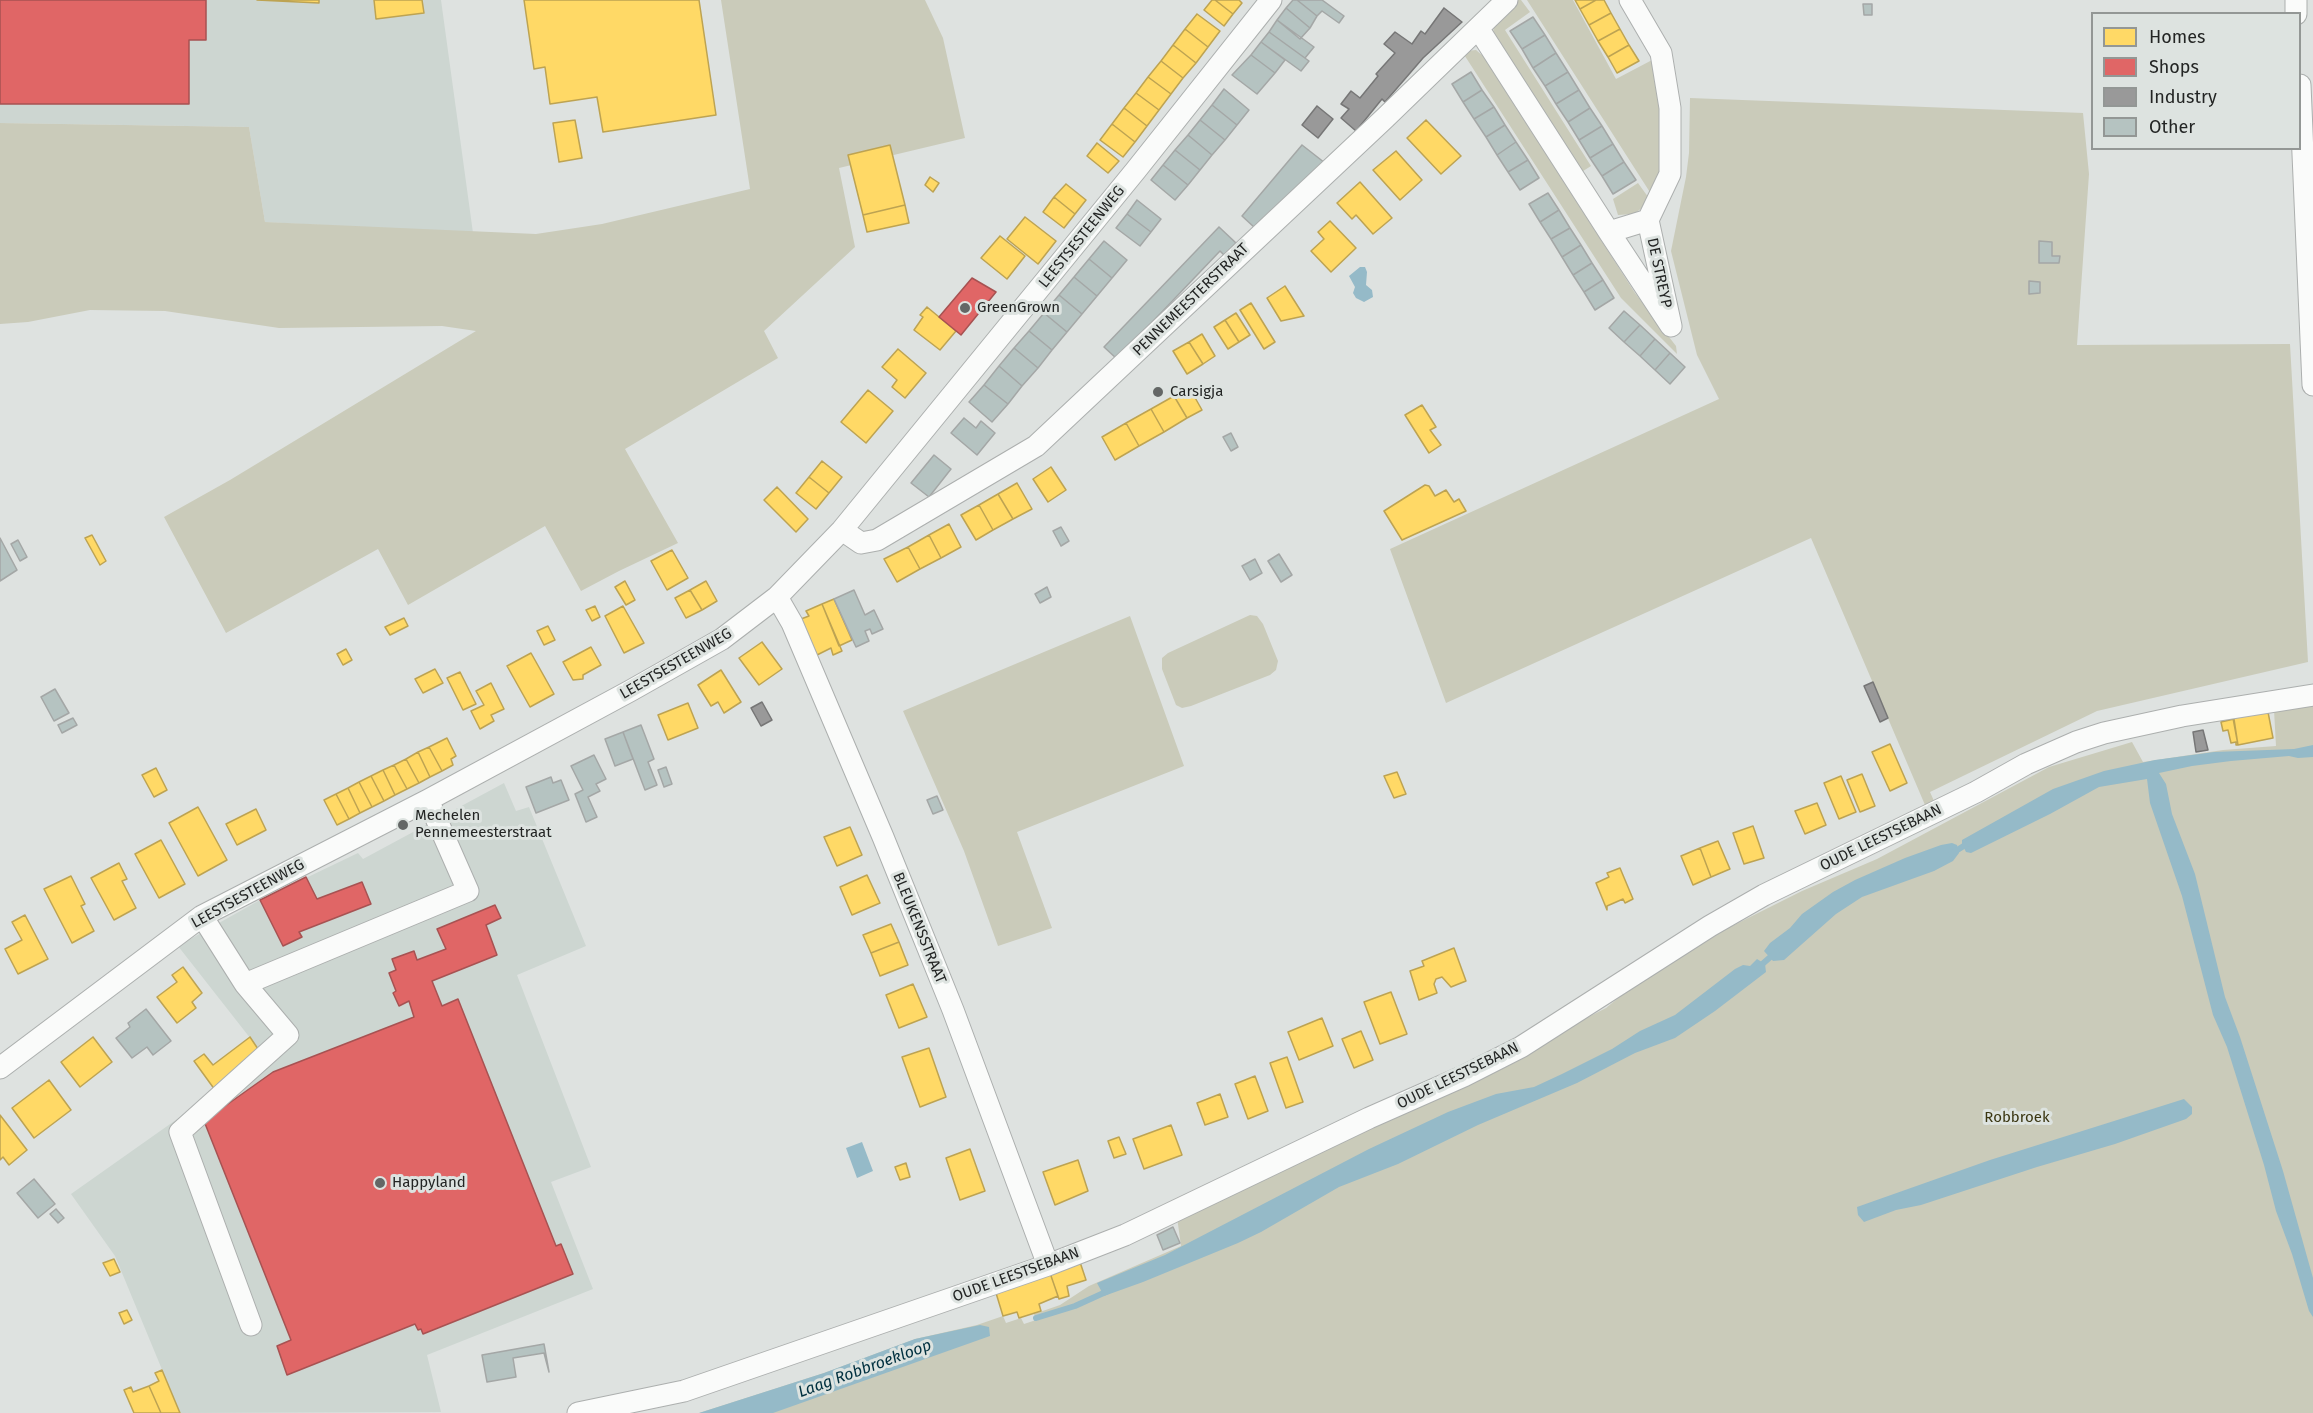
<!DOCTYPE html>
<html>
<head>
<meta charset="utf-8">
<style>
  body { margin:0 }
  #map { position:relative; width:2313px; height:1413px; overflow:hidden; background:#dee2e0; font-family:"Fira Sans",sans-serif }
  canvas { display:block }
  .legend { position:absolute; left:2091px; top:12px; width:210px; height:138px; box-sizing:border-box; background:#dde3e0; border:2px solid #939795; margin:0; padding:8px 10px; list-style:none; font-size:18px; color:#232524 }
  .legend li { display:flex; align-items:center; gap:12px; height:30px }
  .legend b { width:30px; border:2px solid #939795 }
</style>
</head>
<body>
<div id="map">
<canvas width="2313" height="1413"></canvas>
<ul class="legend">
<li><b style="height:16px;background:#ffd966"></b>Homes</li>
<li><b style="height:16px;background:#e06666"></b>Shops</li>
<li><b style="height:16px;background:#999"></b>Industry</li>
<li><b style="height:16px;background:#b5c3c1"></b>Other</li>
</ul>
</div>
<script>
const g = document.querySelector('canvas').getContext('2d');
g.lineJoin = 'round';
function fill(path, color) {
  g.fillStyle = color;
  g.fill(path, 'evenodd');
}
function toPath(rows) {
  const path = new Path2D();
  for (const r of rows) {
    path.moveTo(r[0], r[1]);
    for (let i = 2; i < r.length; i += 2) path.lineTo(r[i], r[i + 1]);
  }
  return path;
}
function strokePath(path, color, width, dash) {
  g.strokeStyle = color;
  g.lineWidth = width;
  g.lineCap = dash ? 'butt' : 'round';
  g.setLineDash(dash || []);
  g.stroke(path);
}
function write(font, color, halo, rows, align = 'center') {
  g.font = font + ' "Fira Sans",sans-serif';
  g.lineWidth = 6;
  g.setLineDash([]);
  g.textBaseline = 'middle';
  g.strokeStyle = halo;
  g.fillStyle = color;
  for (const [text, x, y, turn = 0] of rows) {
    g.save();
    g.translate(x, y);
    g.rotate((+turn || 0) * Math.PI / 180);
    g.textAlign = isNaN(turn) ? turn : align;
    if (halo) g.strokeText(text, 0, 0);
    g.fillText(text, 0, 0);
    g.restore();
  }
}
fill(toPath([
  [0,0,441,0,473,233,265,222,249,127,0,123],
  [504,783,516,811,529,807,586,946,517,975,591,1167,551,1182,593,1289,427,1355,441,1412,180,1413,115,1256,71,1194,265,1057,178,946,260,900,358,853,363,859]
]), '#cdd6d1');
fill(toPath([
  [721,0,925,0,943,38,965,138,839,168,855,247,764,331,778,358,625,449,678,543,619,571,581,591,545,526,408,605,378,549,226,633,164,517,230,480,476,331,442,326,279,328,165,311,90,310,28,322,0,324,0,123,249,127,265,222,536,234,602,224,750,189],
  [1517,0,1521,0,1530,12,1505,30,1591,166,1580,173,1493,33,1495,20],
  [1527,0,1573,0,1616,79,1654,59,1664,104,1663,169,1653,197],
  [1476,50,1483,56,1635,293,1676,346,1677,354,1621,298,1463,53,1467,51],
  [1690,98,2083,113,2089,174,2077,345,2290,344,2308,662,2097,711,1930,792,1934,801,1925,805,1811,538,1446,703,1390,549,1719,399,1697,355,1671,251,1686,177,1689,153],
  [1638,183,1651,201,1634,214,1618,215,1613,199],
  [1250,615,1257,616,1263,624,1278,661,1276,670,1270,675,1191,706,1182,708,1176,705,1162,669,1162,658,1168,653],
  [1130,616,1184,766,1017,832,1052,928,998,946,964,851,903,711],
  [2313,705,2313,1413,699,1413,824,1373,915,1339,977,1325,1003,1316,1006,1323,1021,1318,1024,1324,1036,1320,1034,1314,1060,1305,1089,1286,1181,1246,1177,1217,1467,1079,1606,1008,1623,994,1724,930,1802,891,1877,859,2049,767,2132,742,2143,762,2223,750,2276,746,2274,710]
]), '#cacbba');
fill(toPath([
  [1360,267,1365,267,1367,272,1366,285,1372,290,1373,297,1364,302,1356,298,1353,293,1355,287,1349,276],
  [2313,745,2313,757,2298,758,2289,756,2231,761,2192,766,2159,773,2166,784,2172,814,2195,874,2225,997,2240,1037,2283,1171,2313,1278,2313,1317,2309,1311,2292,1254,2276,1211,2264,1165,2227,1047,2213,1015,2182,896,2150,803,2147,779,2099,787,2050,814,1971,853,1966,852,1962,844,1962,840,2053,789,2104,771,2155,760,2214,752,2294,749],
  [1952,843,1957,845,1959,853,1953,861,1934,871,1862,897,1836,914,1784,960,1773,961,1764,951,1770,943,1790,928,1802,914,1833,892,1855,880,1905,858,1941,845],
  [1757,959,1765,964,1766,972,1715,1011,1675,1038,1635,1053,1577,1083,1478,1125,1398,1164,1339,1187,1261,1232,1238,1243,1143,1282,1104,1296,1097,1283,1165,1255,1369,1149,1448,1112,1496,1094,1534,1087,1562,1074,1612,1049,1640,1031,1675,1015,1735,969,1743,965,1750,966],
  [2184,1099,2192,1107,2192,1114,2186,1119,2115,1144,2037,1167,1921,1205,1896,1210,1864,1222,1858,1215,1857,1207,1990,1160],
  [862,1142,873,1171,857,1178,846,1148],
  [980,1325,989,1327,990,1336,773,1413,699,1413,824,1373,915,1339]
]), '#95bac8');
const homes = toPath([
  [257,0,319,0,319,3,257,0],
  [374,0,422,0,424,13,376,19,374,0],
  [524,0,699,0,716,115,603,132,597,97,550,104,545,67,534,69,524,0],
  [1212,0,1215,0,1233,14,1224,26,1204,10,1212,0],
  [1215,0,1239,0,1242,3,1233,14,1215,0],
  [1575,0,1596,0,1580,9,1575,0],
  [1596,0,1604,0,1611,13,1589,25,1580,9,1596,0],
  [1611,13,1620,29,1598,41,1589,25,1611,13],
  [1197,14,1220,31,1208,47,1185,29,1197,14],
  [1185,29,1208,47,1196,63,1173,45,1185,29],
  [1620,29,1629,45,1608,57,1598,41,1620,29],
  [1173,45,1196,63,1183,78,1161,61,1173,45],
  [1629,45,1639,61,1617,73,1608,57,1629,45],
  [1161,61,1183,78,1171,94,1148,77,1161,61],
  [1148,77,1171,94,1159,110,1136,93,1148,77],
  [1136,93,1159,110,1147,126,1124,108,1136,93],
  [1124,108,1147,126,1135,142,1112,124,1124,108],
  [575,120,582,158,559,162,553,123,575,120],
  [1426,120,1461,156,1441,174,1407,138,1426,120],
  [1112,124,1135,142,1123,157,1100,140,1112,124],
  [1097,143,1119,161,1108,173,1087,156,1097,143],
  [890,145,905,205,863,215,848,155,890,145],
  [1396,151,1422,180,1400,200,1373,170,1396,151],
  [930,177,939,183,933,192,925,185,930,177],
  [1360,182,1392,218,1373,234,1356,215,1352,219,1337,203,1360,182],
  [1066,184,1086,200,1075,214,1054,197,1066,184],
  [1054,197,1075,214,1064,228,1043,212,1054,197],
  [905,205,909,223,867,232,863,215,905,205],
  [1025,217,1056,241,1038,264,1007,239,1025,217],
  [1330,221,1356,248,1331,272,1311,251,1324,239,1318,232,1330,221],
  [1000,236,1025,256,1007,279,981,258,1000,236],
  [1285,286,1304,316,1281,321,1267,298,1285,286],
  [1251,303,1275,342,1264,349,1240,310,1251,303],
  [927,307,956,331,940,350,914,330,923,317,920,315,927,307],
  [1236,313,1250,335,1239,342,1225,320,1236,313],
  [1225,320,1239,342,1228,349,1214,327,1225,320],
  [1202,334,1215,356,1203,364,1189,342,1202,334],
  [1189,342,1203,364,1187,374,1173,351,1189,342],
  [898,349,926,373,905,398,892,387,897,380,882,367,898,349],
  [1189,387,1202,410,1187,418,1174,396,1189,387],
  [868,390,893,411,866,443,841,422,868,390],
  [1174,396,1187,418,1164,432,1151,409,1174,396],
  [1422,405,1436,427,1430,430,1441,445,1429,453,1405,415,1422,405],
  [1151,409,1164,432,1139,446,1126,423,1151,409],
  [1126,423,1139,446,1115,460,1102,437,1126,423],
  [822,461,842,477,829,493,809,477,822,461],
  [1051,467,1066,490,1048,502,1033,479,1051,467],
  [809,477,829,493,816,509,796,493,809,477],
  [1017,483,1032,509,1013,519,998,494,1017,483],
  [1425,485,1429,486,1435,496,1446,490,1454,502,1459,499,1466,511,1402,540,1384,511,1425,485],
  [777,487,808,519,796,532,764,500,777,487],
  [998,494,1013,519,993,530,979,505,998,494],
  [979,505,993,530,976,540,961,515,979,505],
  [949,524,961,547,941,558,929,535,949,524],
  [92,535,106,561,100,565,85,538,92,535],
  [929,535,941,558,920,569,908,547,929,535],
  [908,547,920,569,897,582,884,559,908,547],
  [672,550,688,578,667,590,651,561,672,550],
  [625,581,635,600,626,605,615,587,625,581],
  [706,581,717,601,702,610,690,590,706,581],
  [690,590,702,610,686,618,675,598,690,590],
  [834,599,852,640,839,646,822,604,834,599],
  [822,604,842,651,833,655,831,648,817,655,801,619,809,616,806,611,822,604],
  [595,606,600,617,592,621,586,610,595,606],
  [623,606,644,643,624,653,605,616,623,606],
  [404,618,408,626,390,635,385,627,404,618],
  [548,626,555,640,544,645,537,631,548,626],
  [762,642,782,669,759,685,739,658,762,642],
  [591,647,601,665,583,675,583,679,573,680,563,662,591,647],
  [346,649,352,660,343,665,337,654,346,649],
  [531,653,554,694,530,707,507,666,531,653],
  [435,669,443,683,423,693,415,679,435,669],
  [721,670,741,702,724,713,718,702,711,706,698,685,721,670],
  [460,672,476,704,463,710,447,678,460,672],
  [491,683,504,709,491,715,494,721,480,729,471,711,484,705,476,691,491,683],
  [688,703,698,728,668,740,658,715,688,703],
  [2268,712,2273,738,2238,745,2233,718,2268,712],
  [2234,719,2238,745,2236,745,2236,742,2231,743,2228,730,2223,731,2221,722,2234,719],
  [447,738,456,756,451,759,453,765,442,771,429,747,447,738],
  [1890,744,1907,783,1890,791,1872,752,1890,744],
  [429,747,442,771,430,777,418,752,429,747],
  [418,752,430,777,419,783,406,759,418,752],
  [406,759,419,783,407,789,394,765,406,759],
  [394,765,407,789,395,795,383,770,394,765],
  [156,768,167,790,154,797,142,775,156,768],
  [383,770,395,795,384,801,371,776,383,770],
  [1397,772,1406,794,1394,798,1384,776,1397,772],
  [1862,774,1875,806,1860,812,1847,780,1862,774],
  [371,776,384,801,372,807,359,782,371,776],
  [1841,776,1856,812,1839,819,1824,783,1841,776],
  [359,782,372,807,360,813,348,788,359,782],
  [348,788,360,813,349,819,336,794,348,788],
  [336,794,349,819,337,825,324,800,336,794],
  [1817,803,1826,825,1805,834,1795,811,1817,803],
  [198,807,227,860,198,876,169,823,198,807],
  [256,809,266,830,237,845,226,824,256,809],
  [1753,826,1764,858,1744,864,1733,833,1753,826],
  [850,827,862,855,837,866,824,837,850,827],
  [161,840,185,884,159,898,135,854,161,840],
  [1718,841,1730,869,1711,877,1700,848,1718,841],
  [1700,848,1711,877,1693,885,1681,856,1700,848],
  [119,863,127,879,122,881,136,908,114,920,91,878,119,863],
  [1620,868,1633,899,1625,903,1623,899,1607,906,1607,910,1596,883,1609,877,1607,873,1620,868],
  [867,875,880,903,852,915,840,887,867,875],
  [71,876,85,904,81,906,94,931,72,943,44,889,71,876],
  [25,915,48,959,18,974,5,949,22,940,12,922,25,915],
  [891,924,899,942,871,953,863,935,891,924],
  [899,942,908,965,880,976,871,953,899,942],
  [1454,948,1466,981,1451,987,1442,977,1436,979,1434,984,1437,993,1419,1000,1410,971,1424,966,1422,961,1454,948],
  [183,967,202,993,192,1002,196,1008,177,1023,157,997,177,982,172,975,183,967],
  [913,984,927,1017,899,1028,886,995,913,984],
  [1391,992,1407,1034,1380,1044,1364,1002,1391,992],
  [1322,1018,1333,1046,1299,1060,1288,1032,1322,1018],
  [1361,1031,1373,1060,1354,1068,1342,1039,1361,1031],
  [93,1037,112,1062,80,1087,61,1062,93,1037],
  [250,1037,262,1055,215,1090,194,1061,204,1054,213,1065,250,1037],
  [929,1048,946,1097,920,1107,902,1057,929,1048],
  [1287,1057,1303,1102,1286,1108,1270,1063,1287,1057],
  [1255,1076,1268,1111,1248,1119,1235,1084,1255,1076],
  [49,1080,71,1110,34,1138,12,1108,49,1080],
  [1220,1094,1228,1117,1205,1125,1197,1103,1220,1094],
  [0,1115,27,1150,9,1165,3,1157,0,1160,0,1115],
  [1171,1125,1182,1155,1144,1169,1133,1139,1171,1125],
  [1119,1137,1126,1154,1114,1158,1108,1141,1119,1137],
  [970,1149,985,1191,960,1200,946,1158,970,1149],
  [1078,1160,1088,1191,1055,1205,1043,1172,1078,1160],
  [906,1163,910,1177,900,1180,895,1167,906,1163],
  [114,1259,120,1272,110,1276,103,1263,114,1259],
  [1080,1262,1086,1280,1067,1286,1069,1296,1059,1299,1050,1273,1080,1262],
  [1050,1273,1058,1296,1039,1304,1041,1311,1019,1318,1017,1312,1003,1316,996,1293,1050,1273],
  [127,1310,132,1320,124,1324,119,1313,127,1310],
  [162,1370,180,1413,161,1413,149,1386,159,1381,155,1373,162,1370],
  [149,1386,161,1413,134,1413,124,1390,131,1387,133,1392,149,1386]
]);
fill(homes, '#ffd966');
strokePath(homes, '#bda352', 1.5);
const shops = toPath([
  [0,0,206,0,206,40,189,40,189,104,0,104,0,0],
  [972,278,996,292,961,335,939,317,972,278],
  [306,877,317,899,362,882,371,904,299,932,302,937,283,946,260,900,306,877],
  [495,905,501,918,486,925,497,955,432,981,442,1006,458,999,556,1246,561,1244,573,1274,423,1334,421,1329,418,1330,415,1324,287,1375,277,1346,291,1340,204,1121,273,1072,414,1017,409,1001,399,1006,394,995,393,993,396,991,389,973,396,970,392,959,414,951,417,960,446,949,437,929,495,905]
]);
fill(shops, '#e06666');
strokePath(shops, '#a75252', 1.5);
const industry = toPath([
  [1444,8,1462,22,1423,58,1385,102,1382,99,1356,131,1341,118,1349,109,1341,104,1351,91,1360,98,1378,76,1376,74,1395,53,1384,44,1395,32,1412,44,1421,31,1425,34,1444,8],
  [1317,106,1333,119,1318,138,1302,125,1317,106],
  [1873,682,1888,718,1880,722,1864,686,1873,682],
  [762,702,772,720,761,726,751,708,762,702],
  [2203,730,2208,750,2196,752,2193,732,2203,730]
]);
fill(industry, '#999');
strokePath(industry, '#767676', 1.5);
strokePath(toPath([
  [1951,854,1970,842],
  [1759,967,1776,952],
  [1036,1318,1075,1306,1108,1291]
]), '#95bac8', 6);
const building = toPath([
  [1293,0,1297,0,1317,16,1310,28,1286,8,1293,0],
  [1297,0,1322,0,1344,16,1339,23,1322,11,1317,16,1297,0],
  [1863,4,1872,4,1872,15,1864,15,1863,4],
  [1286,8,1310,28,1300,39,1277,20,1286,8],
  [1533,17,1545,35,1522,49,1510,31,1533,17],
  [1277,20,1314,47,1305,58,1269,32,1277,20],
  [1269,32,1309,61,1301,71,1261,42,1269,32],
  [1545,35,1556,53,1533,68,1522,49,1545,35],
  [1261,42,1285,60,1275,73,1251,55,1261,42],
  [1556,53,1568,72,1545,86,1533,68,1556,53],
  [1251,55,1275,73,1257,94,1232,75,1251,55],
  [1471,72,1482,90,1463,102,1452,84,1471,72],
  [1568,72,1579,90,1556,104,1545,86,1568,72],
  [1224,89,1249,110,1237,125,1212,105,1224,89],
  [1482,90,1494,107,1474,119,1463,102,1482,90],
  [1579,90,1590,108,1568,122,1556,104,1579,90],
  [1212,105,1237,125,1225,140,1200,120,1212,105],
  [1494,107,1505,125,1486,137,1474,119,1494,107],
  [1590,108,1602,126,1579,140,1568,122,1590,108],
  [1200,120,1225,140,1212,155,1188,135,1200,120],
  [1505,125,1516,142,1497,155,1486,137,1505,125],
  [1602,126,1613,144,1590,158,1579,140,1602,126],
  [1188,135,1212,155,1200,170,1175,150,1188,135],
  [1516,142,1528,160,1508,172,1497,155,1516,142],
  [1613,144,1624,162,1602,176,1590,158,1613,144],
  [1302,145,1325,163,1255,228,1242,216,1302,145],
  [1175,150,1200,170,1188,185,1163,165,1175,150],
  [1528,160,1539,178,1520,190,1508,172,1528,160],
  [1624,162,1636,180,1613,194,1602,176,1624,162],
  [1163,165,1188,185,1175,200,1151,180,1163,165],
  [1548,193,1559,210,1540,222,1529,204,1548,193],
  [1137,200,1161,219,1151,232,1127,214,1137,200],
  [1559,210,1570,228,1551,239,1540,222,1559,210],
  [1127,214,1151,232,1140,246,1116,228,1127,214],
  [1219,227,1236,243,1224,255,1220,251,1117,359,1104,347,1219,227],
  [1570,228,1581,245,1562,257,1551,239,1570,228],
  [1104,241,1127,260,1112,278,1089,259,1104,241],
  [2039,241,2052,242,2052,256,2060,256,2059,263,2039,263,2039,241],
  [1581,245,1592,263,1573,275,1562,257,1581,245],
  [1089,259,1112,278,1097,296,1074,277,1089,259],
  [1592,263,1603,280,1584,292,1573,275,1592,263],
  [1074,277,1097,296,1082,314,1059,295,1074,277],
  [1603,280,1614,298,1595,310,1584,292,1603,280],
  [2029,281,2040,282,2040,293,2029,294,2029,281],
  [1059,295,1082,314,1067,332,1044,313,1059,295],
  [1624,311,1640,325,1624,342,1609,328,1624,311],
  [1044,313,1067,332,1052,350,1029,331,1044,313],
  [1640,325,1655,339,1640,356,1624,342,1640,325],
  [1029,331,1052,350,1038,368,1014,348,1029,331],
  [1655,339,1670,353,1655,370,1640,356,1655,339],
  [1014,348,1038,368,1022,386,999,366,1014,348],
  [1670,353,1685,367,1670,384,1655,370,1670,353],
  [999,366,1022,386,1008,404,984,385,999,366],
  [984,385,1008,404,992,422,969,402,984,385],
  [964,418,976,428,981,421,995,433,977,455,951,433,964,418],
  [1231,433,1238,447,1231,451,1223,437,1231,433],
  [934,455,951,469,929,497,911,483,934,455],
  [1061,527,1069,541,1061,546,1053,531,1061,527],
  [0,538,17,570,0,581,0,538],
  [18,540,27,557,20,561,11,544,18,540],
  [1279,554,1292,575,1281,582,1268,561,1279,554],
  [1255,559,1262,573,1250,580,1242,566,1255,559],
  [1047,587,1051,597,1040,603,1035,594,1047,587],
  [854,590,865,615,874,610,883,629,872,634,870,629,865,631,869,641,856,647,834,599,854,590],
  [55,689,69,713,54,721,41,697,55,689],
  [73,718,77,725,62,733,58,725,73,718],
  [641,725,654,759,648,762,657,785,645,790,623,732,641,725],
  [623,732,633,759,615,766,605,739,623,732],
  [594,755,606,779,596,784,600,791,588,797,597,817,586,822,575,794,583,790,571,766,594,755],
  [666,767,672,784,664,787,658,770,666,767],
  [551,777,553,783,561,780,569,800,536,813,526,787,551,777],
  [937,796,943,810,933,814,927,800,937,796],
  [146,1009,171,1041,153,1055,147,1047,132,1058,116,1038,130,1027,128,1023,146,1009],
  [34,1179,55,1204,38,1218,17,1193,34,1179],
  [56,1209,64,1218,58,1223,50,1214,56,1209],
  [1173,1227,1180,1243,1163,1250,1157,1235,1173,1227],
  [544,1344,549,1372,544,1353,513,1358,516,1377,487,1382,482,1355,544,1344]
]);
fill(building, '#b5c3c1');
strokePath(building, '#a4a7a6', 1.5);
const minor = toPath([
  [1630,0,1661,53,1670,108,1670,174,1648,220],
  [2296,0,2296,14],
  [1478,28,1609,232,1671,326,1648,220,1609,232],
  [2300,85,2313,385],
  [842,530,861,543,877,540,1036,446,1385,118,1507,0],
  [777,597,792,623,883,837,953,1010,1048,1265],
  [202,916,245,984],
  [0,1068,202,916,428,800,630,691,722,639,777,597,842,530,1136,170,1271,0],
  [251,1325,180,1132,288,1035,245,984,468,891,428,800],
  [578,1413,684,1391,1048,1265,1125,1235,1369,1118,1464,1076,1521,1047,1710,926,1764,895,1976,792,2026,764,2076,742,2104,733,2182,716,2313,695]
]);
strokePath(minor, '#acafae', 23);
strokePath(minor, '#fafbfa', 21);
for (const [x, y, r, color] of [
  [965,308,6,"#646766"],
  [1158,392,6,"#646766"],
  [403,825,6,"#646766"],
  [380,1183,6,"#646766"]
]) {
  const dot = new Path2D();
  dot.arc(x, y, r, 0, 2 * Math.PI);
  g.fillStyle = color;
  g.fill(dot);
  strokePath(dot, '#dde3e0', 2);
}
write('15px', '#232524', '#dde3e0', [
  ["LEESTSESTEENWEG",1082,237,-51],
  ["DE STREYP",1659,273,78],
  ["PENNEMEESTERSTRAAT",1191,300,-44],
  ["LEESTSESTEENWEG",676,664,-30],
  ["OUDE LEESTSEBAAN",1881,838,-26],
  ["LEESTSESTEENWEG",248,894,-29],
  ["BLEUKENSSTRAAT",919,928,68],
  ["OUDE LEESTSEBAAN",1458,1076,-26],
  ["OUDE LEESTSEBAAN",1016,1275,-20]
]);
write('15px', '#232524', '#dde3e0', [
  ["GreenGrown",977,308],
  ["Carsigja",1170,392],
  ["Mechelen",415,816],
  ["Pennemeesterstraat",415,833],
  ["Happyland",392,1183]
], 'left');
write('15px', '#3a3611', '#dde3e0', [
  ["Robbroek",2017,1118]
]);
write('italic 16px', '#00303f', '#dde3e0', [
  ["Laag Robbroekloop",865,1369,-20]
]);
</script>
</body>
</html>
